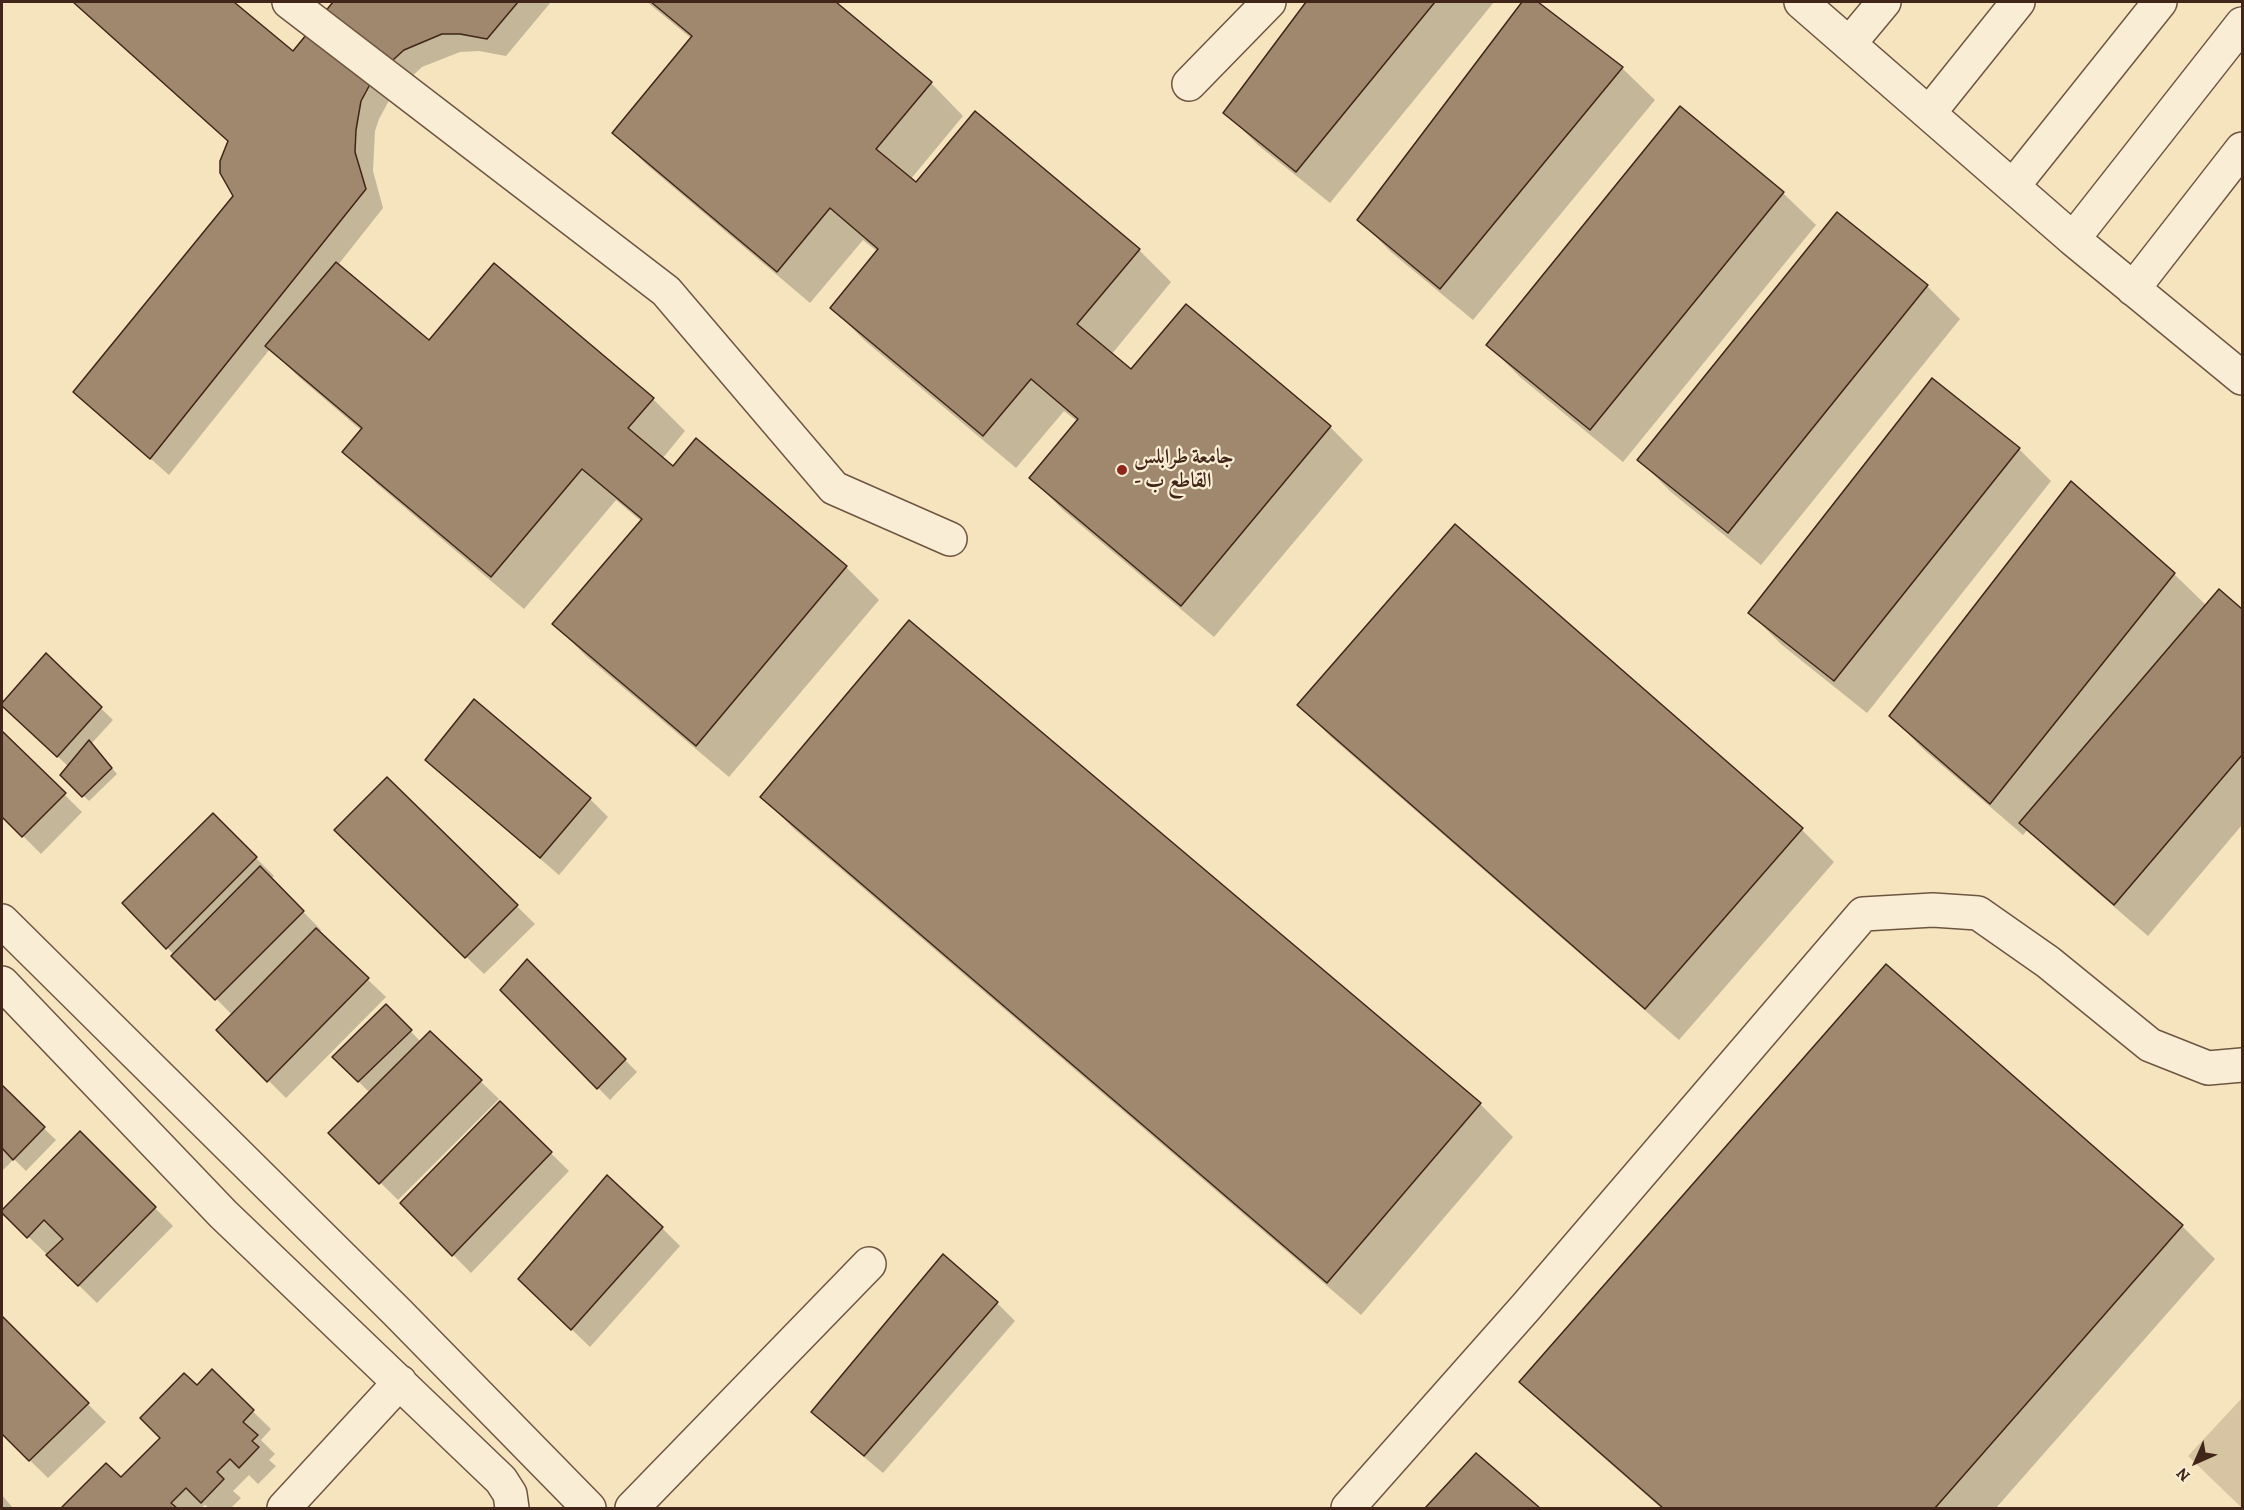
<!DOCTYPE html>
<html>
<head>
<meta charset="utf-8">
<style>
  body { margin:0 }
  #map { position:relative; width:2244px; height:1510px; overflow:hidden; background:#f6e4be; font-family:Alegreya,serif }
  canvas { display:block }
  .frame { position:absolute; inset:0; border:3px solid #402518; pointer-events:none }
  .north { position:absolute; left:2166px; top:1432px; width:60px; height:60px; -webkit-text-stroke:4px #f9edd5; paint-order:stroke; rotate:225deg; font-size:16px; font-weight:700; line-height:24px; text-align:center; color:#402518 }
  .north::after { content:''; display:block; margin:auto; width:21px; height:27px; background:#402518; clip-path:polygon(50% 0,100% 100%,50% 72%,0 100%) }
</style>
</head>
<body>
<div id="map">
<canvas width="2244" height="1510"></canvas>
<div class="frame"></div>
<div class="north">N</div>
</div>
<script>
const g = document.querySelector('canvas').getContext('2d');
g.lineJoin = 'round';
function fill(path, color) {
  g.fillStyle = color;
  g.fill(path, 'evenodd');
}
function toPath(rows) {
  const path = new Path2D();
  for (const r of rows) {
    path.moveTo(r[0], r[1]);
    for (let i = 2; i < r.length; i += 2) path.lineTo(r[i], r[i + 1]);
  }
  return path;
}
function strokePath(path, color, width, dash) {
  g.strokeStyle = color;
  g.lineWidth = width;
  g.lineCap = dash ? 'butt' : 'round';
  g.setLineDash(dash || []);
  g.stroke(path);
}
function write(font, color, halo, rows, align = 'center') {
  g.font = font + ' Alegreya,Amiri,serif';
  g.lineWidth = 4.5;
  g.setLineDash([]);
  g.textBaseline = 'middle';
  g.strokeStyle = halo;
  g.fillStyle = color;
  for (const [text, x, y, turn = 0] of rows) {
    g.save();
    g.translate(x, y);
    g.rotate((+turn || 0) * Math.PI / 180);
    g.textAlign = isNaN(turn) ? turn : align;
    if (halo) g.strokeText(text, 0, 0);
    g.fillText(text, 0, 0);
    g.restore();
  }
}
fill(toPath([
  [2242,1398,2242,1508,2188,1456]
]), '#d7c4a2');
fill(toPath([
  [75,2,232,2,293,53,335,2,551,2,506,56,479,51,460,52,422,67,392,95,379,119,375,131,373,171,383,208,338,265,429,342,653,399,685,431,662,459,673,468,696,440,846,567,879,600,729,777,587,657,554,624,641,521,616,500,524,609,377,484,344,452,362,431,300,378,270,349,169,475,75,392,235,196,229,142],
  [647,2,833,2,931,83,963,116,910,180,916,185,1139,250,1171,282,1111,355,1131,371,1186,306,1330,427,1363,460,1214,637,1064,511,1031,478,1078,422,1064,411,1016,468,864,340,832,308,878,252,863,240,810,303,647,165,614,133,692,39],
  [1308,2,1494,2,1330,203,1258,145,1225,112],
  [1524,2,1535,2,1622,68,1655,100,1473,320,1391,252,1359,220],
  [1783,193,1816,225,1623,462,1520,377,1488,345],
  [1837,214,1927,286,1960,319,1761,565,1671,492,1639,460],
  [2019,449,2051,481,1867,713,1782,645,1750,613],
  [2174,574,2207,606,2219,591,2242,611,2242,825,2148,936,2054,855,2028,829,2023,835,1923,749,1891,716],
  [910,622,1480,1104,1513,1137,1361,1315,794,829,762,797],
  [46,655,113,720,91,744,117,774,89,801,62,775,69,767,2,705],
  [474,701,590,799,608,817,559,875,445,777,427,759],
  [1299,705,1802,830,1834,862,1679,1040,1331,737],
  [2,733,82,812,41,854,2,815],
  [387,779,535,924,484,974,354,848],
  [213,815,274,876,271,879,321,930,319,933,386,997,286,1098,218,1030,232,1015,124,903],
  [527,961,637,1072,610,1100,502,989],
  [1886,966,2182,1226,2215,1259,1996,1508,1661,1508,1554,1414,1521,1382],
  [386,1006,421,1042,430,1033,499,1099,398,1200,330,1133,370,1093,334,1057],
  [2,1088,56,1140,26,1171,14,1159,2,1171],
  [500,1103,569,1171,471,1273,402,1203],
  [80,1133,173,1226,97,1303,2,1211],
  [662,1228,680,1246,590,1347,538,1297],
  [997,1303,1015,1321,883,1473,831,1429,813,1412],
  [2,1319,106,1422,48,1478,2,1433],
  [212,1372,271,1429,261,1440,275,1454,269,1460,276,1466,258,1484,249,1475,233,1491,241,1498,231,1508,209,1508,205,1505,201,1508,63,1508,106,1465,121,1479,162,1438,197,1387],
  [1476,1455,1538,1508,1427,1508],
  [2,1495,13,1508,2,1508]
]), '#0003');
const building = toPath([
  [73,2,234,2,293,51,333,2,518,2,487,39,460,34,442,34,404,50,374,77,361,101,356,130,355,152,366,189,150,459,73,392,233,196,220,173,220,161,228,141,73,2],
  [651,2,836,2,932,82,876,149,916,182,975,111,1140,249,1077,324,1131,369,1186,304,1331,426,1181,606,1029,478,1078,419,1031,379,983,436,830,308,878,249,830,208,777,272,612,133,692,36,651,2],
  [1306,2,1435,2,1296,172,1223,113,1306,2],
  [1522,2,1538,2,1623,67,1440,289,1357,220,1522,2],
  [1680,106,1784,192,1590,430,1486,345,1680,106],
  [1837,212,1928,285,1728,533,1637,460,1837,212],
  [336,262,429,340,494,263,654,398,628,428,673,466,696,438,847,566,696,746,552,624,642,519,582,469,491,577,342,452,362,428,265,346,336,262],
  [1932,378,2020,448,1834,681,1748,613,1932,378],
  [2071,481,2175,573,1990,804,1889,716,2071,481],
  [1455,524,1803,828,1645,1009,1297,705,1455,524],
  [2219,589,2242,609,2242,755,2114,905,2019,823,2219,589],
  [909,620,1481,1103,1327,1283,760,797,909,620],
  [46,653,102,707,57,757,2,706,2,703,46,653],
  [474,699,591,798,540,858,425,760,474,699],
  [2,731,66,793,22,837,2,817,2,731],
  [89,740,112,768,82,797,60,775,89,740],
  [387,777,518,905,465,958,334,830,387,777],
  [213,813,257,857,166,949,122,903,213,813],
  [260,866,304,911,215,1000,171,956,260,866],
  [316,928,369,978,267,1082,216,1030,316,928],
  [527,959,626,1059,597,1089,500,990,527,959],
  [1886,964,2183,1225,1935,1508,1663,1508,1519,1382,1886,964],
  [386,1004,412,1030,358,1082,332,1057,386,1004],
  [430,1031,482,1080,379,1184,328,1133,430,1031],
  [2,1085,45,1127,13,1160,2,1148,2,1085],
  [500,1101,552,1152,452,1256,400,1203,500,1101],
  [80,1131,156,1207,78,1286,46,1255,63,1239,44,1220,27,1238,2,1213,2,1210,80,1131],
  [607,1175,663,1227,571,1330,518,1279,607,1175],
  [943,1254,998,1302,864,1456,811,1412,943,1254],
  [2,1316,89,1403,29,1461,2,1434,2,1316],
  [212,1369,254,1410,243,1422,258,1435,252,1441,259,1447,239,1468,230,1459,217,1472,224,1479,201,1503,186,1488,171,1503,177,1508,61,1508,106,1463,121,1477,160,1438,140,1418,184,1373,197,1385,212,1369],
  [1476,1453,1540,1508,1425,1508,1476,1453]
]);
fill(building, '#9f886e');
strokePath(building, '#402518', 1.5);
const minor = toPath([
  [289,2,666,291,834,488,950,539],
  [1801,2,2073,239,2242,378],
  [1849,44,1884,2],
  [1189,84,1269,2],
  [1929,113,2018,2],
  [2013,186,2160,2],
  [2073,239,2242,24],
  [2133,289,2242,149],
  [2,921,397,1312,589,1508],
  [2,983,223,1214,501,1480,510,1494,512,1508],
  [284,1508,400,1382],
  [632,1508,869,1264],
  [1348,1508,1526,1307,1863,914,1933,910,1978,913,2048,962,2150,1045,2208,1068,2242,1065]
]);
strokePath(minor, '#6e5542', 36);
strokePath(minor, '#f9edd5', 33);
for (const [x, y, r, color] of [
  [1122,470,6,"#8f2418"]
]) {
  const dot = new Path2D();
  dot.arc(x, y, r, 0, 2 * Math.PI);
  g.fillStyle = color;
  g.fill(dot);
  strokePath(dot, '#f9edd5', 2);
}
write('bold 21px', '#402518', '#f9edd5', [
  ["جامعة طرابلس",1134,458],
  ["- القاطع ب",1134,482]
], 'left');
</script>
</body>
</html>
